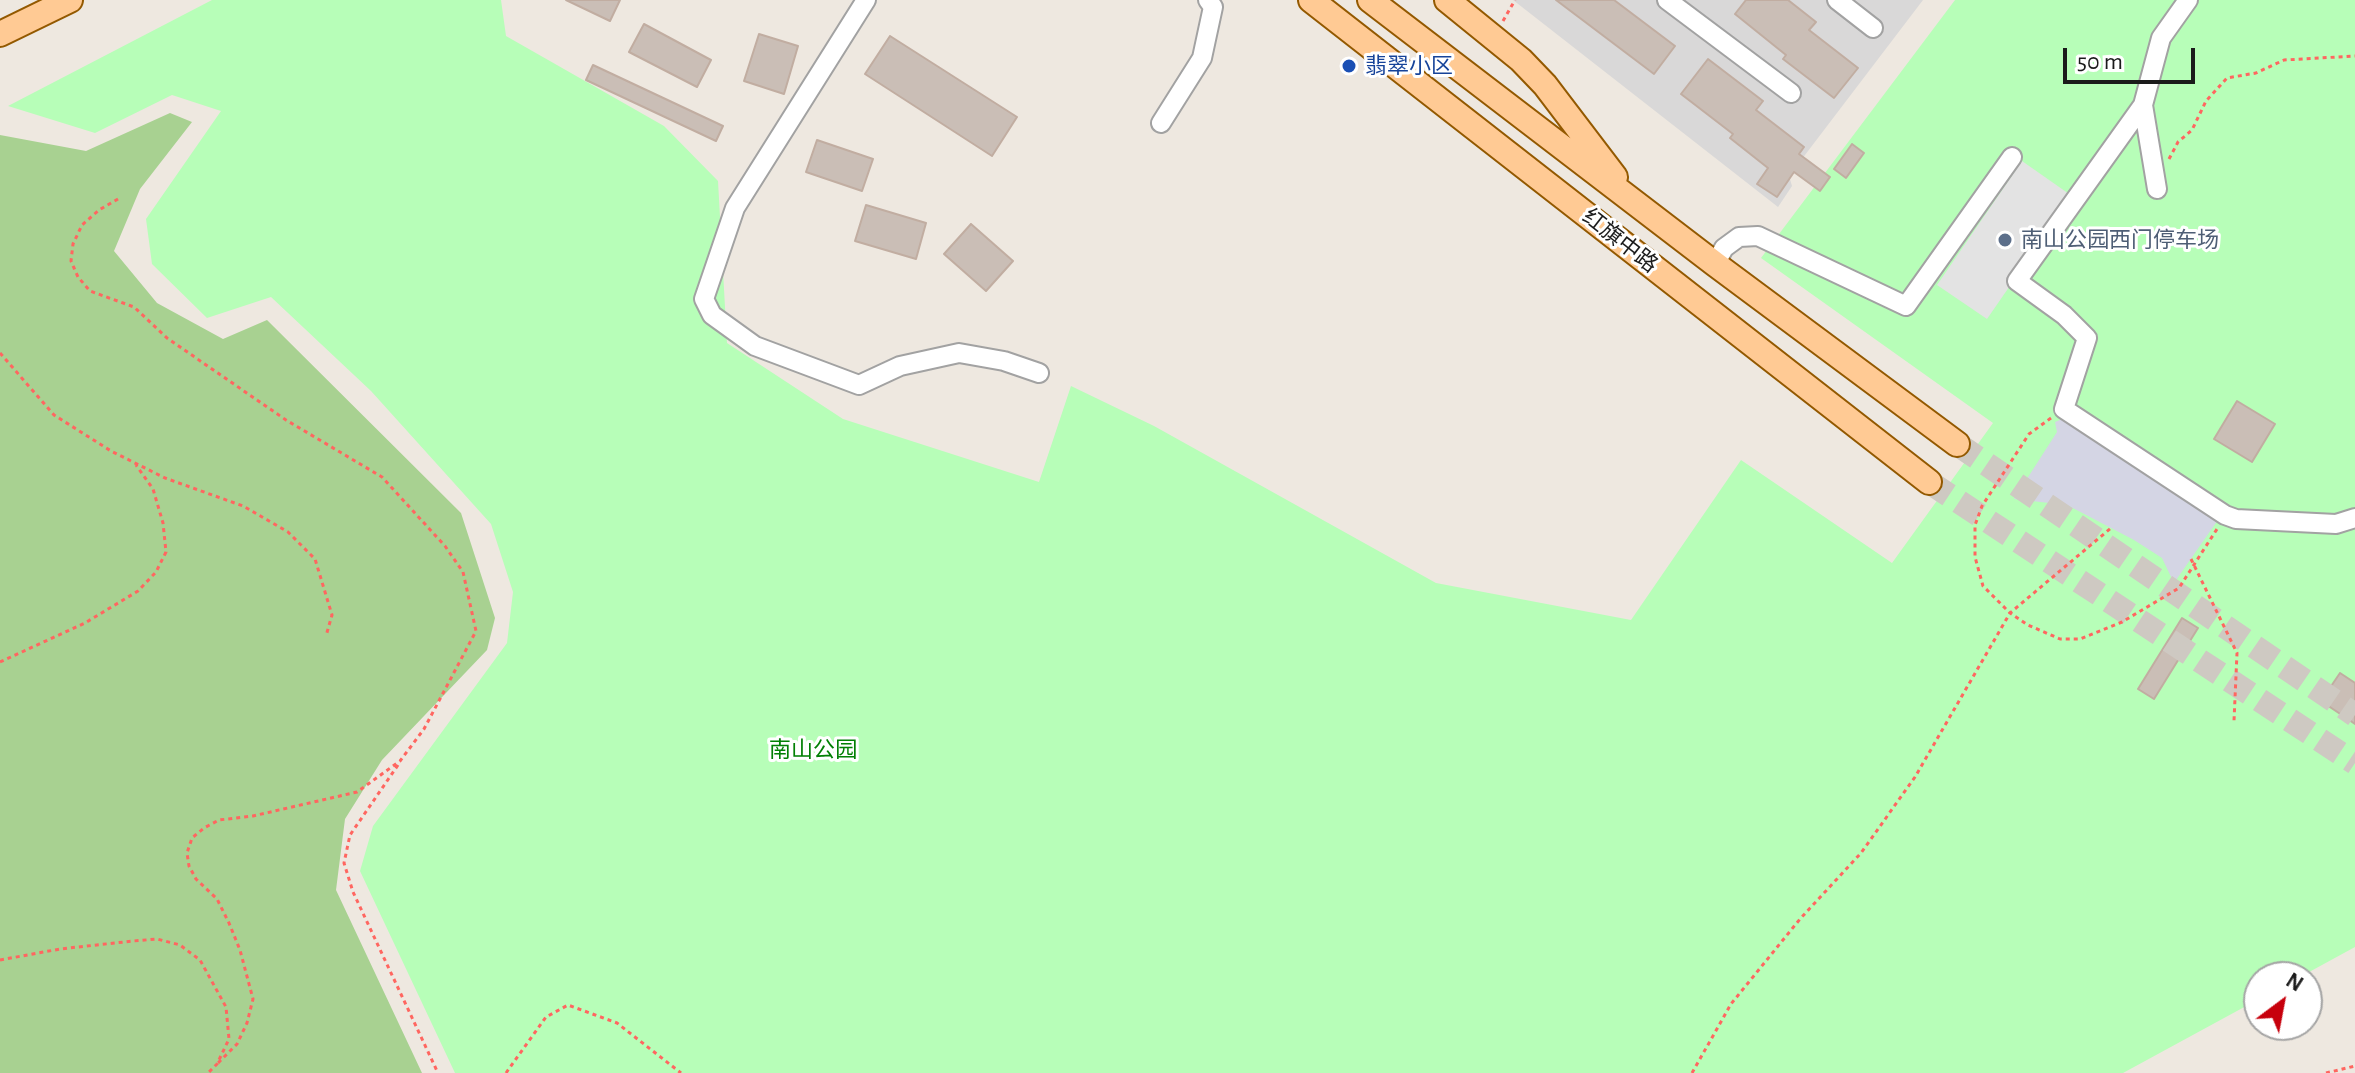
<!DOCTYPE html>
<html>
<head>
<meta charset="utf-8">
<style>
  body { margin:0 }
  #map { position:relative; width:2355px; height:1073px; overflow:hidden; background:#eee8e0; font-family:"Alegreya Sans",sans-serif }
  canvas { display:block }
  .north { position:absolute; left:2243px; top:961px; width:80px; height:80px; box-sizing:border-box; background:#fff; border:2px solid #a4a4a4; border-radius:50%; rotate:32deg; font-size:22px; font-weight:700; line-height:32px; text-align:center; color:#1b1b1b }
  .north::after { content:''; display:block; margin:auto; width:28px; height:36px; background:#c7000c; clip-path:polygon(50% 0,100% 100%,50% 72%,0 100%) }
  .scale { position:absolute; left:2063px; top:48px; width:132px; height:36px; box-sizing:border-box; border:4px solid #1b1b1b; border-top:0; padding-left:10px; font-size:24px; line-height:28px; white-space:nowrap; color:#1b1b1b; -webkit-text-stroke:6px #fff; paint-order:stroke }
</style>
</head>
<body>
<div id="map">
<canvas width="2355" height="1073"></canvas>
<div class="north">N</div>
<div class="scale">50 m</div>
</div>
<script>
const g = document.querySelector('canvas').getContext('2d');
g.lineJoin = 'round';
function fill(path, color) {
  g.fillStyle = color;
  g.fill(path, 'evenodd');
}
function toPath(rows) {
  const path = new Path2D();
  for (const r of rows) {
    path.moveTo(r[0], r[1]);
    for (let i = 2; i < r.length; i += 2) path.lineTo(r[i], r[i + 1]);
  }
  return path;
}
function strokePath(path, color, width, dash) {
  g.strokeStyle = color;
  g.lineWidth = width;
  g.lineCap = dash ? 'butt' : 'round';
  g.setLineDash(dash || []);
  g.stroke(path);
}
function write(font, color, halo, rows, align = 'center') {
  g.font = font + ' "Alegreya Sans","Noto Sans SC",sans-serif';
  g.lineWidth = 6;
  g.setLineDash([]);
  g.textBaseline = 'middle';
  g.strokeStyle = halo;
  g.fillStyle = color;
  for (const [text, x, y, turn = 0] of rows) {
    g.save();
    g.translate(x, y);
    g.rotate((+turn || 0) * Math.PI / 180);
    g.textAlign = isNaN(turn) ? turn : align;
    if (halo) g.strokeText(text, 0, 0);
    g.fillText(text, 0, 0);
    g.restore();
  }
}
fill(toPath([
  [1513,0,1923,0,1789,176,1792,186,1778,207]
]), '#d9d8d8');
fill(toPath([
  [170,113,192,122,140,189,114,251,157,303,223,339,267,320,461,513,495,618,487,650,382,760,345,819,336,890,422,1073,0,1073,0,135,86,151]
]), '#a8d191');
fill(toPath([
  [212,0,501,0,506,36,664,126,718,181,727,343,843,419,1039,482,1071,386,1154,426,1436,583,1631,620,1741,460,1892,563,1993,423,1761,258,1955,0,2355,0,2355,947,2300,977,2259,977,2259,999,2123,1073,455,1073,360,871,373,826,507,643,513,592,491,524,371,391,271,297,207,318,152,264,146,219,221,111,172,95,95,133,8,106]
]), '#b7feb8');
fill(toPath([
  [2022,161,2072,196,1987,319,1937,285]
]), '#e3e3e3');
fill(toPath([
  [2067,417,2220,517,2174,583,2162,558,2134,540,2067,505,2014,499,2057,432,2055,422]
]), '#d4d5e4');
const building = toPath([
  [566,0,620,0,610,21,566,0],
  [1556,0,1614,0,1675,46,1654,74,1556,0],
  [1746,0,1788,0,1816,22,1809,30,1858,68,1834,98,1783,59,1786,55,1735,14,1746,0],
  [644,24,711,60,697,87,629,52,644,24],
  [759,34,798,46,784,94,744,81,759,34],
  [890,36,1017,117,992,156,865,74,890,36],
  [1708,59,1763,101,1756,110,1804,147,1799,154,1830,177,1820,191,1794,172,1777,197,1757,184,1768,168,1730,138,1733,134,1681,94,1708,59],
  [593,65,723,126,716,141,586,80,593,65],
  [817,140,873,159,862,191,806,172,817,140],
  [1852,144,1864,153,1846,178,1834,169,1852,144],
  [866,205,926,223,916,259,855,241,866,205],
  [971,224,1013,261,986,291,944,254,971,224],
  [2237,401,2275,424,2252,462,2214,439,2237,401],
  [2182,618,2198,628,2154,699,2138,689,2182,618],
  [2340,673,2355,683,2355,724,2321,701,2340,673]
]);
fill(building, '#cabeb6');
strokePath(building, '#c1ada1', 2);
strokePath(toPath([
  [1957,444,2355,715],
  [1929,482,2355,763]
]), '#cec9c2', 24, [24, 12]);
const minor = toPath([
  [866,0,735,208,704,299,712,315,755,346,859,385,900,366,959,353,1004,361,1039,373],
  [1667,0,1791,93],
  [1837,0,1873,28],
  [2188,0,2161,38,2143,105,2017,281,2064,315,2087,338,2064,409,2225,515,2236,519,2336,524,2355,518],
  [2143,105,2157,189],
  [1161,123,1202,58,1213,7,1208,0],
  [1715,264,1724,248,1739,237,1758,236,1906,306,2012,157]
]);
const major = toPath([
  [1311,0,1929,482],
  [1370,0,1715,264,1957,444],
  [1447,0,1521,60,1545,85,1615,177],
  [0,34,70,0]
]);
strokePath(minor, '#a2a2a2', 22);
strokePath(major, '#935900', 28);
strokePath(toPath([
  [1503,21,1515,0],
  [2169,159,2178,142,2192,130,2206,101,2227,78,2256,73,2284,60,2355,56],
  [118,199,99,210,82,225,73,244,71,261,78,277,90,291,134,307,167,338,286,420,382,477,445,546,463,572,476,631,424,729,400,761,357,792,253,816,219,820,204,828,192,838,187,853,189,866,196,879,217,899,229,923,240,950,253,999,247,1023,237,1044,217,1064],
  [0,353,54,415,111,451,165,478,243,506,288,532,315,559,332,615,326,636],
  [2051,418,2029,434,1982,506,1975,525,1975,557,1983,586,2010,613,2028,625,2060,639,2080,639,2122,622,2179,588,2217,529],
  [2191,559,2237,653,2234,721],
  [0,662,85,623,138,591,156,572,166,552,163,523,153,489,136,465],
  [398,765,350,835,344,863,353,892,438,1073],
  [0,960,60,949,133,941,157,939,180,945,200,960,226,1007,229,1039,217,1064,208,1073],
  [506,1073,546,1017,568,1005,617,1023,681,1073],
  [1692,1073,1731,1004,1800,919,1861,853,1915,777,2010,613,2111,528],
  [2326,1073,2355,1066]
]), '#ff6660', 3, [4, 4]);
strokePath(minor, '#fff', 18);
strokePath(major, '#ffca94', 24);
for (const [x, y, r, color] of [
  [1349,66,8,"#1a4fb4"],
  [2005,240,8,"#5c6f8a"]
]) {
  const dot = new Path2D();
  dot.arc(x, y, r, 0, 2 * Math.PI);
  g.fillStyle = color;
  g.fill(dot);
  strokePath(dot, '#fff', 3);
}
write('22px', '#164399', '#fff', [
  ["翡翠小区",1365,66]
], 'left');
write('22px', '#4e5e75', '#fff', [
  ["南山公园西门停车场",2021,240]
], 'left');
write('22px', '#1b1b1b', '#fff', [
  ["红旗中路",1620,241,38]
]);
write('22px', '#028005', '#fff', [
  ["南山公园",813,750]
]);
</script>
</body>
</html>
